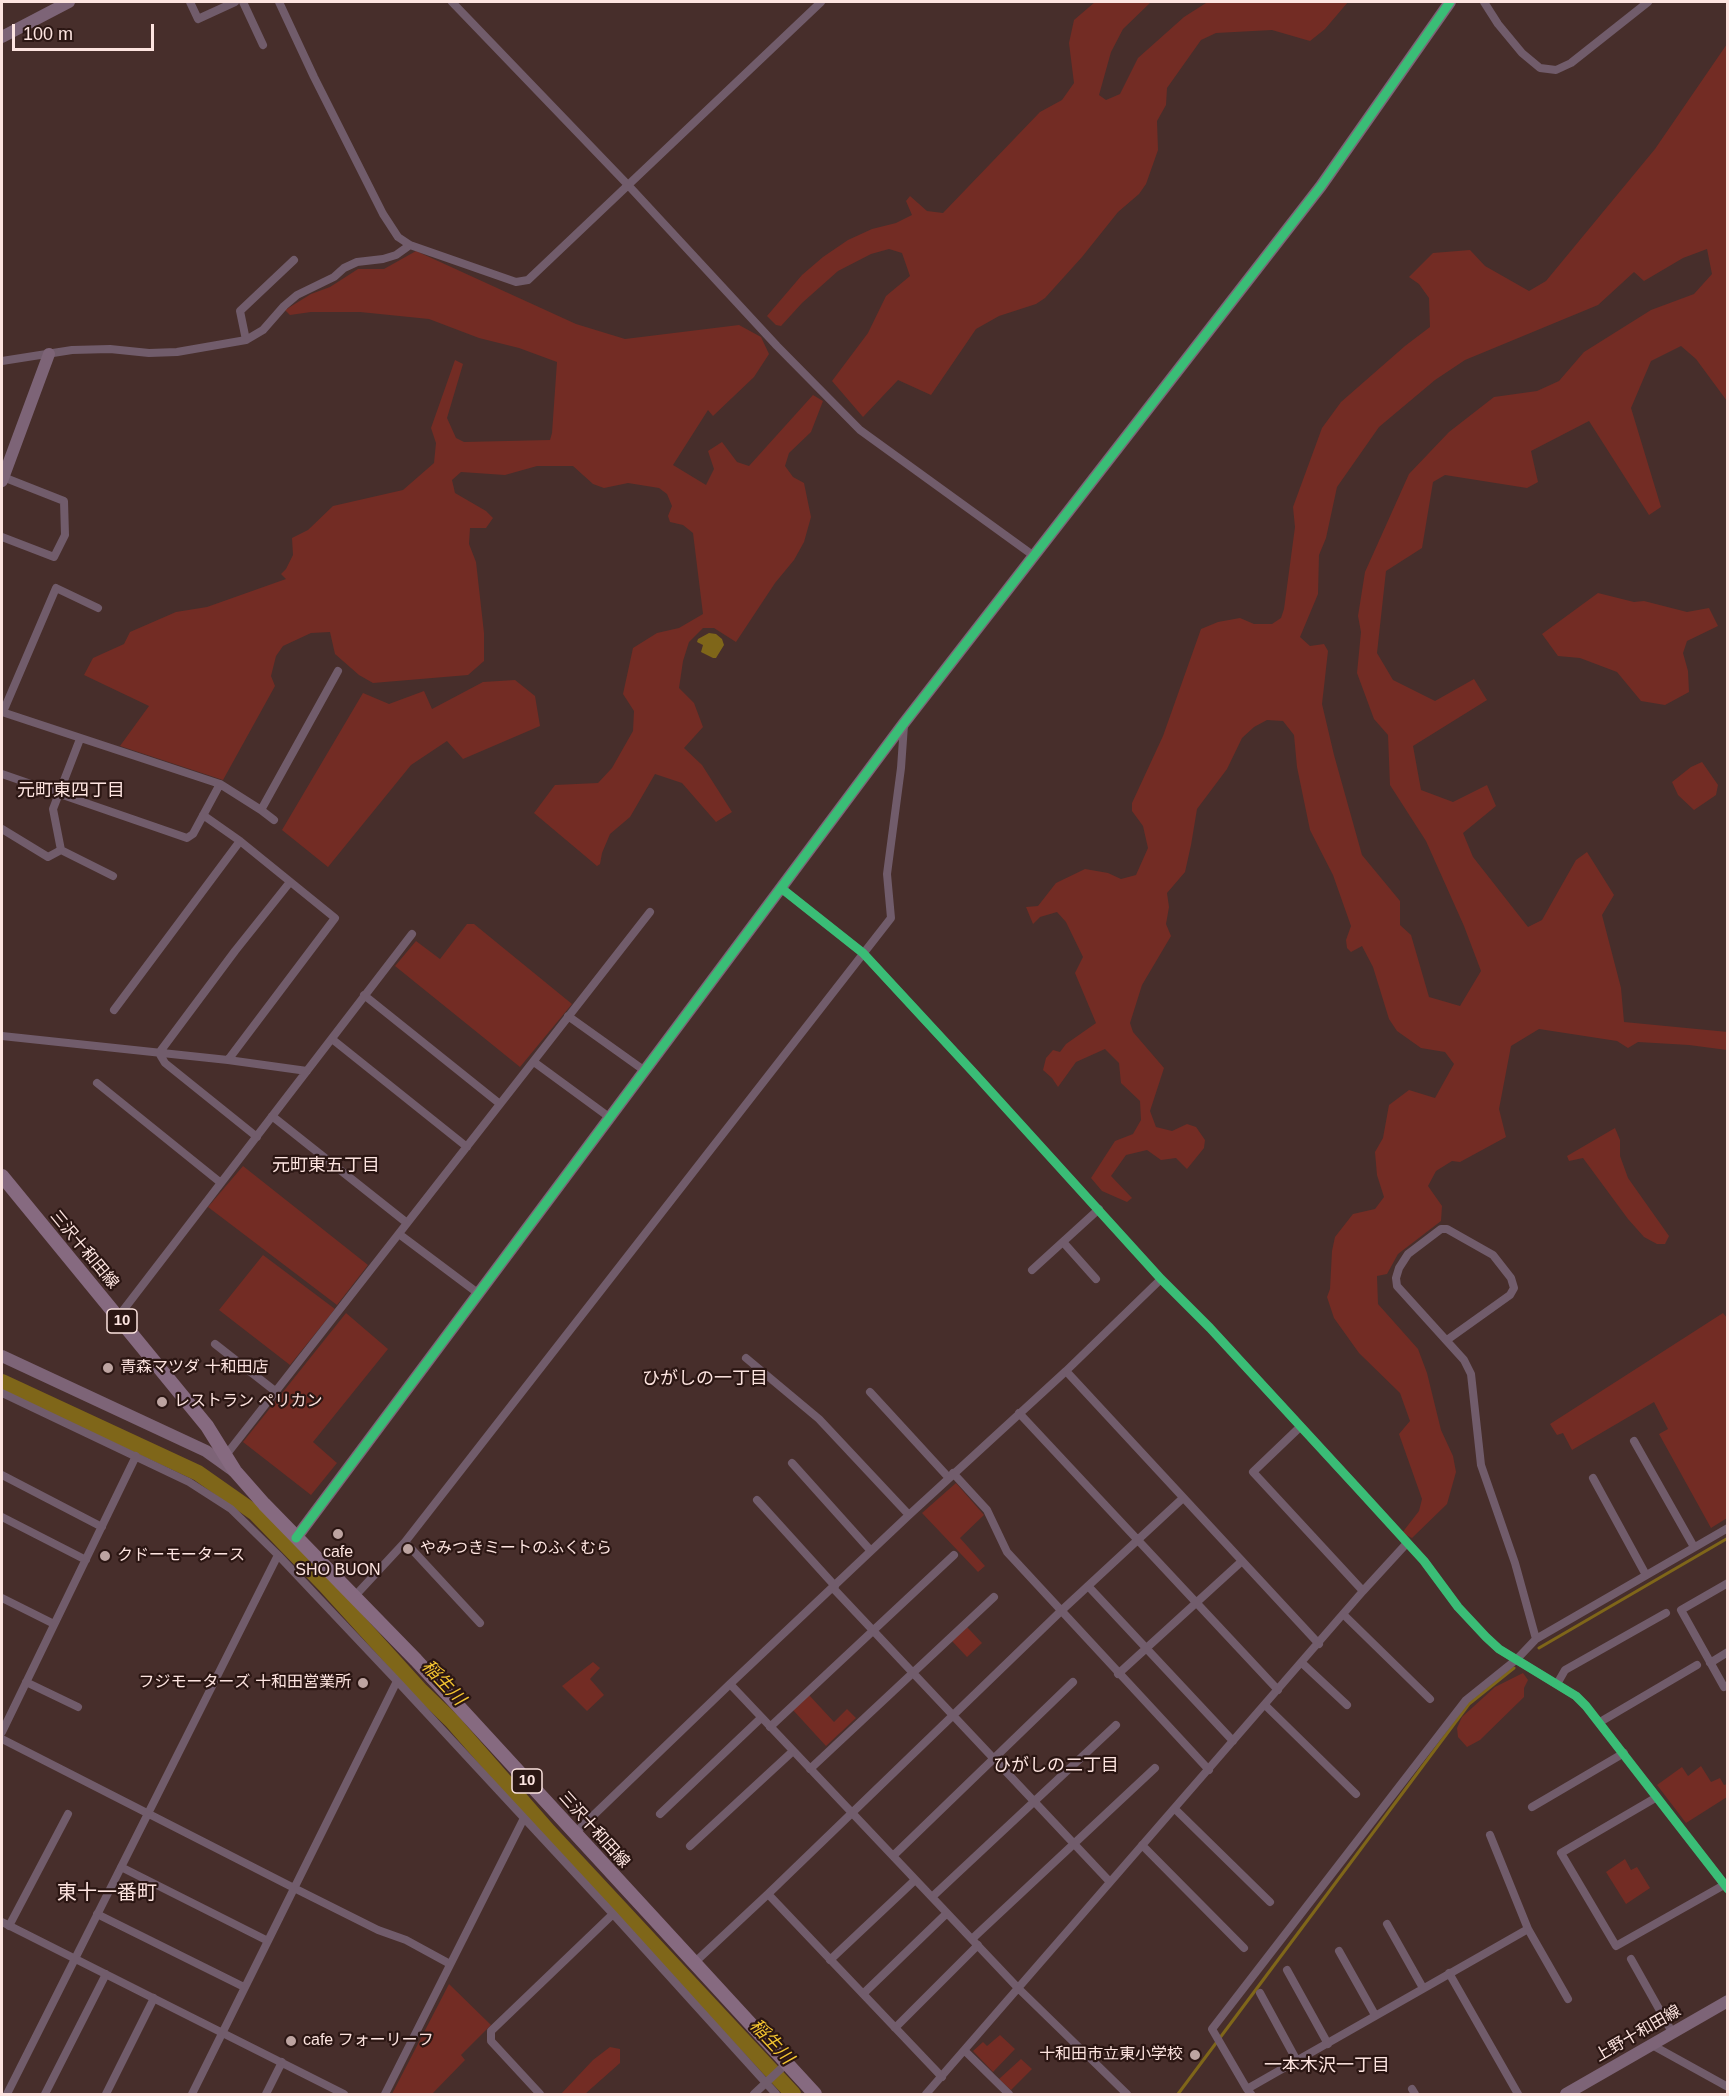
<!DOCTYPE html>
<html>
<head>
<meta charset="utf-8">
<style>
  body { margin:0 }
  #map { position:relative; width:1729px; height:2096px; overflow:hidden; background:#472e2b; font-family:Helvetica,sans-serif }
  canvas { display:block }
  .frame { position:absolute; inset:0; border:3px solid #fde4e0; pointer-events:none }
  .scale { position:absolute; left:12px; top:24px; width:142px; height:27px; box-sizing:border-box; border:3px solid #fde4e0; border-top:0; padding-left:8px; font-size:18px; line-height:21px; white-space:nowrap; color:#fde4e0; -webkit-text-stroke:4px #2b1613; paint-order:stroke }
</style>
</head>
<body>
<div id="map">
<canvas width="1729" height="2096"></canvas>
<div class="frame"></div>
<div class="scale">100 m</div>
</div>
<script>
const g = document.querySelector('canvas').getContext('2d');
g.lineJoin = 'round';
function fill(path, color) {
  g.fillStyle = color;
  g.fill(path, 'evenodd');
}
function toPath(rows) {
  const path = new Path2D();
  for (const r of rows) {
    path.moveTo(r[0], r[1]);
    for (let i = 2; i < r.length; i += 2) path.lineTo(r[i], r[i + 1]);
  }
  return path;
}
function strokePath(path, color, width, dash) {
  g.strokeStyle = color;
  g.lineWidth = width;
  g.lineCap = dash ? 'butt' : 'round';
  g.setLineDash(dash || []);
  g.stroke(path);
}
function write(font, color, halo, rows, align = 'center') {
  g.font = font + ' Helvetica,"Noto Sans JP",sans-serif';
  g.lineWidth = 4.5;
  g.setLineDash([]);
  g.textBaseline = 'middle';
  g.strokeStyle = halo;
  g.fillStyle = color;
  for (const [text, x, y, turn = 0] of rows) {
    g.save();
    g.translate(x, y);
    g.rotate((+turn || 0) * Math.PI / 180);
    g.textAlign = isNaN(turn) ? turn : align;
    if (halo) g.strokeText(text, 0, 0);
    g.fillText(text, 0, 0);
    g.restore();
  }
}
fill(toPath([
  [1095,2,1151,2,1123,29,1111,52,1099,95,1106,100,1120,94,1138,58,1184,17,1206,3,1348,2,1325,29,1310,41,1272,30,1216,33,1201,40,1167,88,1166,105,1157,121,1158,150,1146,184,1139,194,1118,212,1082,257,1045,298,1036,304,999,316,976,329,931,395,898,380,863,417,832,381,868,333,886,296,910,276,902,253,889,249,871,254,838,271,802,303,781,326,776,325,767,316,802,275,823,257,848,240,872,229,896,223,912,215,906,201,910,196,927,211,943,213,1040,112,1062,100,1074,83,1069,43,1074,20],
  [1727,44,1727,401,1696,359,1681,346,1651,361,1631,408,1661,507,1649,515,1589,421,1531,451,1538,482,1527,488,1445,475,1433,482,1422,548,1386,571,1377,653,1393,680,1435,701,1474,679,1487,700,1413,746,1421,790,1453,802,1487,785,1496,806,1463,833,1473,857,1528,927,1542,920,1576,860,1587,852,1614,895,1602,915,1621,988,1624,1022,1728,1032,1727,1050,1689,1045,1638,1042,1628,1048,1617,1041,1539,1029,1511,1046,1499,1109,1506,1137,1460,1162,1452,1161,1436,1171,1428,1186,1442,1206,1441,1221,1398,1254,1387,1274,1377,1276,1378,1304,1418,1349,1427,1373,1441,1430,1453,1456,1456,1472,1447,1504,1412,1538,1402,1533,1419,1511,1422,1499,1399,1434,1410,1421,1400,1393,1359,1353,1334,1318,1327,1297,1330,1289,1332,1251,1335,1237,1353,1214,1375,1209,1384,1197,1377,1175,1375,1152,1383,1138,1389,1105,1409,1090,1435,1098,1454,1064,1445,1052,1421,1048,1397,1031,1389,1019,1373,967,1362,946,1351,952,1347,948,1346,940,1351,926,1333,875,1310,830,1297,767,1294,735,1283,721,1267,720,1254,727,1242,738,1227,769,1197,809,1191,845,1185,872,1167,893,1169,907,1166,924,1171,936,1142,985,1130,1023,1133,1032,1164,1068,1150,1111,1156,1127,1172,1131,1187,1124,1196,1127,1205,1140,1204,1148,1187,1169,1176,1158,1161,1160,1147,1150,1126,1155,1111,1176,1132,1198,1127,1202,1102,1191,1091,1178,1115,1141,1133,1134,1141,1120,1140,1101,1121,1083,1119,1063,1105,1049,1076,1062,1058,1087,1052,1078,1043,1070,1046,1058,1053,1050,1060,1052,1066,1044,1096,1023,1075,973,1083,957,1066,922,1057,912,1040,917,1033,924,1026,907,1038,906,1056,883,1085,869,1108,873,1121,879,1136,875,1148,848,1143,826,1132,811,1132,803,1163,736,1201,629,1218,622,1240,618,1254,624,1272,624,1281,618,1284,609,1295,527,1293,507,1322,428,1341,402,1405,346,1430,327,1429,298,1419,284,1409,277,1433,253,1470,250,1485,266,1529,291,1546,281,1655,149],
  [1707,249,1712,274,1694,294,1651,310,1584,352,1559,381,1537,391,1494,397,1449,432,1409,474,1365,572,1358,616,1361,632,1357,673,1374,719,1388,735,1390,785,1426,841,1464,926,1481,971,1460,1006,1429,997,1411,935,1400,925,1400,901,1362,855,1334,755,1322,704,1328,651,1324,644,1310,646,1300,637,1318,594,1319,555,1326,538,1337,487,1379,427,1435,380,1465,360,1598,305,1634,272,1644,281,1683,258],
  [416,251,576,324,625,339,739,325,761,337,769,354,754,377,713,416,708,410,673,465,706,485,714,469,708,451,722,442,737,462,749,466,813,395,823,401,811,432,789,453,785,466,793,477,804,483,811,517,804,542,794,560,775,583,736,642,714,628,703,628,689,642,683,661,679,688,694,703,703,727,684,748,702,765,732,812,716,822,682,783,655,774,630,817,610,834,602,853,600,864,597,866,534,813,555,785,598,783,612,768,633,731,634,711,623,694,633,648,657,633,679,628,703,614,693,533,683,525,670,522,668,516,672,506,667,494,659,488,628,483,604,488,593,484,573,466,537,466,505,475,461,472,452,480,455,493,486,511,493,518,486,528,470,528,469,544,476,562,484,633,484,661,468,675,373,683,359,675,335,654,330,632,311,633,283,646,276,656,271,676,275,686,223,780,120,746,149,706,84,675,93,658,124,644,130,632,176,612,207,607,286,579,281,574,286,569,293,555,292,538,308,530,333,506,403,490,434,463,436,443,431,428,455,360,463,364,447,418,456,438,464,442,550,440,552,433,557,362,519,348,479,338,429,319,360,312,311,312,290,315,285,310,311,294,330,287,358,269,384,269],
  [1598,593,1634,602,1644,601,1687,612,1709,608,1718,626,1687,641,1683,653,1688,671,1689,692,1665,705,1641,701,1617,672,1580,658,1558,656,1542,634],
  [515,680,535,696,540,726,463,759,447,741,411,765,328,867,282,830,363,693,389,704,424,691,432,709,483,682],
  [1702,762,1718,785,1716,795,1694,810,1678,795,1672,782,1691,767],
  [467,924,474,924,572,1004,520,1067,395,966,416,941,440,959],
  [1615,1128,1620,1140,1620,1156,1628,1178,1669,1236,1665,1244,1657,1244,1644,1237,1628,1219,1583,1158,1569,1161,1567,1156],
  [243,1166,368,1265,337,1305,208,1207],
  [263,1255,335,1309,290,1365,219,1310],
  [346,1313,388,1349,313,1442,337,1463,311,1495,243,1442],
  [1723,1313,1728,1319,1727,1518,1711,1528,1659,1434,1668,1429,1654,1402,1572,1450,1563,1433,1557,1435,1550,1424],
  [956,1483,984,1515,960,1538,985,1566,978,1572,922,1513],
  [967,1627,982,1643,967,1657,952,1641],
  [593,1662,600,1668,590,1679,604,1695,587,1711,562,1686],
  [1523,1673,1528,1680,1524,1688,1524,1697,1480,1740,1467,1747,1458,1737,1457,1728,1462,1717,1495,1687],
  [809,1695,834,1722,847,1709,856,1718,826,1746,793,1710],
  [1701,1766,1711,1782,1720,1778,1724,1785,1727,1784,1727,1797,1686,1823,1657,1785,1682,1767,1688,1776],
  [1625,1859,1631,1870,1637,1867,1650,1888,1626,1904,1606,1872],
  [449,1984,491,2025,461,2055,465,2060,432,2094,392,2094],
  [1000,2035,1015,2049,993,2072,973,2051,983,2042,987,2046],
  [610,2047,620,2049,620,2063,585,2094,561,2094,593,2060],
  [1021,2059,1032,2069,1011,2090,999,2079]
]), '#732c24');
fill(toPath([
  [709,633,716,634,722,639,724,645,716,658,713,658,701,652,703,645,697,642,698,639]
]), '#7f6619');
strokePath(toPath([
  [1539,1648,1728,1538],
  [1178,2094,1469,1704,1514,1668]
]), '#7f6619', 3);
strokePath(toPath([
  [2,1382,198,1473,255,1513,325,1585,421,1691,452,1721,549,1832,793,2094]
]), '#7f6619', 16);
strokePath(toPath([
  [190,2,198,19,235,2],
  [243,2,263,45],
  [279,2,314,77,383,214,398,237,410,245,516,282,528,280,821,2],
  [452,2,628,185,777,346,860,430,1034,556],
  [1484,2,1498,24,1522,53,1540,68,1556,70,1571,63,1648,2],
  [246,340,240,311,294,260],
  [2,361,72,350,110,349,149,353,177,352,246,340,263,330,284,306,297,295,334,277,344,268,357,262,383,259,396,255,410,245],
  [2,537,54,557,65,535,64,501,3,477],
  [2,712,220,784,193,834,187,838,2,774],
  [3,712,56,588,98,608],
  [220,784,261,810,338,671],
  [261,810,274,820],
  [203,815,240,841,335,918,228,1060,307,1071],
  [2,829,48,857,61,850,53,809,80,739],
  [61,850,113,876],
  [781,888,863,953,974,1073,1161,1279,1210,1328,1361,1492,1424,1561,1458,1607,1486,1637,1499,1649,1576,1696,1586,1706,1728,1889],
  [364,995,500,1104],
  [114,1010,240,841],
  [568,1016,645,1071],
  [2,1036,228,1060],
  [332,1039,467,1147],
  [534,1062,609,1117],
  [97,1083,221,1183],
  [272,1116,407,1223],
  [257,1137,165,1063,159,1053,235,951,290,882],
  [399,1234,479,1294],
  [1063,1242,1096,1279],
  [1032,1270,1099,1209],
  [118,1317,412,934],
  [1447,1340,1510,1295,1514,1288,1511,1278,1493,1255,1447,1229,1441,1229,1408,1254,1399,1268,1396,1278,1397,1286,1464,1360,1471,1374,1481,1465,1515,1563,1536,1639],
  [215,1344,275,1391],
  [746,1358,819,1419,909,1515],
  [1066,1371,1319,1644],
  [870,1392,949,1478],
  [2,1393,189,1482,231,1509,278,1555,397,1681,613,1914,776,2094],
  [1019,1413,1278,1690],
  [1300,1427,1253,1472,1363,1591],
  [1634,1441,1694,1547],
  [226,1455,650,912],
  [792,1463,871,1551],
  [953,1473,987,1510,1007,1552,1209,1770],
  [2,1475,102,1527],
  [1593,1478,1646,1575],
  [757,1500,835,1586],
  [2,1517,86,1560],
  [405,1542,480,1623],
  [1088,1586,1233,1741],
  [833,1588,1110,1882],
  [2,1598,54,1624],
  [353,1598,405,1542,891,918,887,874,901,768,904,725],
  [1344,1615,1430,1699],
  [1302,1663,1347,1705],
  [1710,1663,1728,1652],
  [1118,1674,1242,1561],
  [26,1682,78,1707],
  [730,1684,1018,1988,1127,2094],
  [1557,1684,1565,1670,1666,1613],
  [1724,1687,1681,1610,1728,1583],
  [1265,1705,1356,1794],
  [1600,1722,1697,1665],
  [770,1727,954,1555],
  [2,1732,136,1456],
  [2,1739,294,1888,378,1930,406,1940,450,1964],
  [810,1769,994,1597],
  [1657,1797,1561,1853,1616,1946,1724,1885],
  [1532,1807,1624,1753],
  [1175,1809,1270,1902],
  [660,1814,761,1718],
  [575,1833,730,1684,909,1515,1066,1371,1161,1279],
  [1490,1835,1528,1929,1568,1999],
  [1142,1845,1244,1948],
  [690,1846,793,1751],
  [893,1856,1073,1682],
  [121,1867,268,1941],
  [768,1894,942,2077],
  [932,1897,1116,1725],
  [97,1914,244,1987],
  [2,1922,344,2094],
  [1387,1924,1423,1988],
  [9,1926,68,1814],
  [972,1939,1155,1768],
  [1339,1951,1375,2015],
  [1631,1959,1672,2032],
  [830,1960,915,1880],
  [693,1964,768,1894,1061,1611,1183,1498],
  [1287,1970,1328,2044],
  [1449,1973,1518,2094],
  [1260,1993,1297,2061],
  [863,1994,947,1913],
  [895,2028,978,1945],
  [1652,2045,1728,2087],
  [965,2051,1009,2094],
  [1247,2089,1212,2029,1466,1700,1517,1659,1536,1639,1728,1528],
  [1412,2089,1415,2094],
  [7,2094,278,1555],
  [45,2094,106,1974],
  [106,2094,154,1998],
  [192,2094,397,1681],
  [266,2094,282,2062],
  [385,2094,524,1818],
  [540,2094,491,2041,491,2031,613,1914],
  [754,2094,786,2064],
  [926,2094,1363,1591,1407,1543],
  [1251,2094,1247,2089,1528,1929]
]), '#715c6b', 8);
strokePath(toPath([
  [2,37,69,2],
  [2,481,49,354],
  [2,1356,206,1451,234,1471],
  [296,1538,904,723,1321,186,1450,2],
  [1566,2094,1728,2001]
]), '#7d6477', 12);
strokePath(toPath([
  [2,1176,207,1426,235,1471,264,1504,416,1660,815,2094]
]), '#866a80', 14);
strokePath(toPath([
  [781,888,863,953,974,1073,1161,1279,1210,1328,1361,1492,1424,1561,1458,1607,1486,1637,1499,1649,1576,1696,1586,1706,1728,1889],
  [296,1538,904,723,1321,186,1450,2]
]), '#3abd76', 9);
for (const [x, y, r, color] of [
  [108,1368,6,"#bda4a1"],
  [162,1402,6,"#bda4a1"],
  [338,1534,6,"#bda4a1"],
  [408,1549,6,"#bda4a1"],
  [105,1556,6,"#bda4a1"],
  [363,1683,6,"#bda4a1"],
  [291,2041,6,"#bda4a1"],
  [1195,2055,6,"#bda4a1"]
]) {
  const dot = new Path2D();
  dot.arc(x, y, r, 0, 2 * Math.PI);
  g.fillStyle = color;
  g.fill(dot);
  strokePath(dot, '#2b1613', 2);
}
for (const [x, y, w] of [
  [122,1321,30],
  [527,1781,30]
]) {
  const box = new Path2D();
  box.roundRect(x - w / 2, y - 12, w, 24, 4.5);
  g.fillStyle = '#2b1613';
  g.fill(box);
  strokePath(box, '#fde4e0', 1.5);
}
write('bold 15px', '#fde4e0', null, [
  ["10",122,1321],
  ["10",527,1781]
]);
write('16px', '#fde4e0', '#2b1613', [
  ["三沢十和田線",84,1250,50],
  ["三沢十和田線",594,1830,48],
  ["上野十和田線",1638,2034,-30]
]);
write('16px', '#fde4e0', '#2b1613', [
  ["青森マツダ 十和田店",120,1368],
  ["レストラン ペリカン",174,1402],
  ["やみつきミートのふくむら",420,1549],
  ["cafe",338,1553,"center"],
  ["SHO BUON",338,1571,"center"],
  ["クドーモータース",117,1556],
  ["フジモーターズ 十和田営業所",351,1683,"right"],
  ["cafe フォーリーフ",303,2041],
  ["十和田市立東小学校",1183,2055,"right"]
], 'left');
write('18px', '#fde4e0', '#2b1613', [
  ["元町東四丁目",71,791],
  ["元町東五丁目",326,1166],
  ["ひがしの一丁目",705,1379],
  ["ひがしの二丁目",1056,1766],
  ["一本木沢一丁目",1327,2066]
]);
write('italic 18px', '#f3c430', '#2b1613', [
  ["稲生川",443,1683,47],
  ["稲生川",771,2042,47]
]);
write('20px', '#fde4e0', '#2b1613', [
  ["東十一番町",107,1893]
]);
</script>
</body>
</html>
